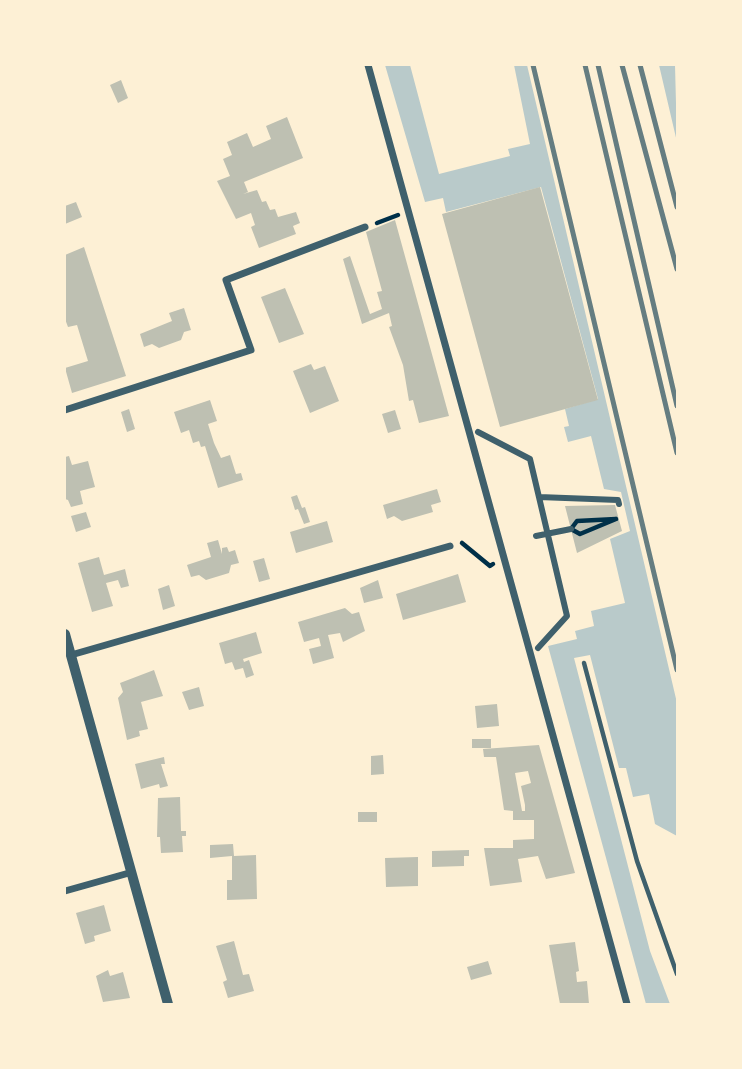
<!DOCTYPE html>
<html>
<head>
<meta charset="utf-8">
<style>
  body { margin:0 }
  #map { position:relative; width:742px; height:1069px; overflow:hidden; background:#fdf0d5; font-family:"Roboto Condensed",sans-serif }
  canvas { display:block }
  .frame { position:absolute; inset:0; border:66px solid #fdf0d5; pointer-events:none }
</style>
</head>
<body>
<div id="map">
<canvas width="742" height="1069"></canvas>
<div class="frame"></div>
</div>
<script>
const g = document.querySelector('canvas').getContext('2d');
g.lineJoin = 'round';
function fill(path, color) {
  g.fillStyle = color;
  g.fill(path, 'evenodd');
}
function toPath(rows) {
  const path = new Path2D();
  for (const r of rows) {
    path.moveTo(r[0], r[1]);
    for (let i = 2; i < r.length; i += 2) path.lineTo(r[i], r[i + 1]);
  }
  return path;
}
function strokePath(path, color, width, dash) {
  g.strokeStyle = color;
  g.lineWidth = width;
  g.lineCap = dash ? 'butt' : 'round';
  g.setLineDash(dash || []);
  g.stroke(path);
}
fill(toPath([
  [385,65,410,65,439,174,510,156,508,149,530,144,514,65,527,65,677,703,677,836,655,824,649,794,633,797,626,768,619,768,590,655,574,658,650,951,670,1004,646,1004,548,646,577,639,575,631,594,626,591,611,625,603,610,539,630,531,621,492,604,489,591,436,568,442,564,427,569,426,565,409,598,399,541,187,446,212,443,198,425,202],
  [659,65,675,65,677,142]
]), '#b9caca');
fill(toPath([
  [121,80,128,98,118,103,110,85],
  [287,117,303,158,244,182,248,192,243,194,257,190,262,202,266,201,270,210,275,209,278,217,296,212,300,223,293,226,296,234,259,248,251,227,255,225,251,213,236,219,217,181,230,176,223,159,232,155,227,142,247,133,253,147,271,139,266,126],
  [540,187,598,400,500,427,442,214],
  [76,202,82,217,65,224,65,206],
  [395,220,449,416,419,423,413,400,409,401,403,365,389,327,392,326,389,313,362,324,343,259,350,256,370,314,382,309,377,292,382,291,366,232],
  [84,247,126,376,72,393,65,368,88,361,77,325,68,327,65,319,65,255],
  [285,288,304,334,279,343,261,297],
  [184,308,191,330,184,332,181,340,159,348,152,344,144,347,140,334,172,321,169,313],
  [311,364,314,370,325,366,339,401,310,413,293,371],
  [210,400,217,421,208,424,214,443,221,458,230,455,236,474,241,473,243,480,218,488,205,446,201,447,199,441,193,443,189,430,181,433,174,412],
  [129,409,135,429,127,432,121,412],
  [395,410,401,429,388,433,382,414],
  [69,456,72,465,88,461,95,487,80,491,83,504,71,507,68,500,65,499,65,457],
  [437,489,441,502,431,505,433,512,402,521,394,516,387,519,383,505],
  [297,495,302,508,305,507,310,522,304,524,298,509,295,510,291,497],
  [615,505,622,531,577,553,565,506],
  [86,512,91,527,76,532,71,516],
  [327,521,333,542,296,553,290,532],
  [218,540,222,554,222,548,227,547,229,552,235,550,239,563,231,565,229,573,206,580,199,575,191,577,187,565,211,557,207,543],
  [99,557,104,575,125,569,129,586,121,588,118,580,106,583,113,606,92,612,78,563],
  [264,558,270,579,259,582,253,561],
  [458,574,466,602,403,620,396,594],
  [378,580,383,598,364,603,360,588],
  [169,585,175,606,163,610,158,589],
  [345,608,352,614,359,612,365,631,343,642,340,633,328,635,334,658,313,664,309,649,321,646,319,638,304,642,298,622],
  [256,632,262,653,243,659,244,662,249,660,254,675,246,678,243,668,235,670,232,662,225,664,219,643],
  [154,670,163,696,141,702,148,729,139,731,140,736,127,740,118,698,123,692,120,683],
  [199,687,204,706,189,710,182,692],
  [497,704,499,726,477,728,475,706],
  [472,739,491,739,491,748,472,748],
  [539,745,575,873,546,879,538,856,518,859,522,882,490,886,484,848,513,848,513,840,534,839,534,820,513,820,513,811,504,810,496,757,484,757,483,749],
  [528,771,531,783,521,786,525,805,525,811,522,811,515,773],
  [383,755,384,774,371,775,371,756],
  [164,757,165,764,161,764,168,786,160,788,159,784,141,789,135,764],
  [180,797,181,831,186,831,186,836,182,836,183,852,161,853,160,837,157,837,158,798],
  [358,812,377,812,377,822,358,822],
  [233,844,234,856,256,855,257,899,227,900,227,880,232,880,232,856,210,858,210,845],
  [469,850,469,856,464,856,464,866,432,867,432,851],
  [418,857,418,886,386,887,385,858],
  [104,905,111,931,94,936,95,941,85,944,76,913],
  [234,941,243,975,249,974,254,991,228,998,223,982,227,980,216,946],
  [575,942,579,971,576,972,577,982,587,981,589,1004,560,1004,549,945],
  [488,961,492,974,471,980,467,967],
  [108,970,110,976,123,972,130,998,103,1002,96,976]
]), '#bec0b2');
strokePath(toPath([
  [377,223,398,215],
  [616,519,580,534,571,529,577,521,616,519],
  [462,543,490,566,493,564]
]), '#003049', 4.5);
strokePath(toPath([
  [584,663,637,861,677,974]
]), '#3f606c', 4.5);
strokePath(toPath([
  [478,432,530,459,567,616,538,648],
  [539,497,618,500,619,504],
  [536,536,571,529]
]), '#3f606c', 6);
strokePath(toPath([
  [368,65,627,1004],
  [65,410,251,350,226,280,365,227],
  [71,655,450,546],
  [65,891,129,873]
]), '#3f606c', 7);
strokePath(toPath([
  [65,634,168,1004]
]), '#3f606c', 10);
strokePath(toPath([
  [533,65,677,670],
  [585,65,677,453],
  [598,65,677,406],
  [622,65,677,269],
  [640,65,677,207]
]), '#657d81', 5);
</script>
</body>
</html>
